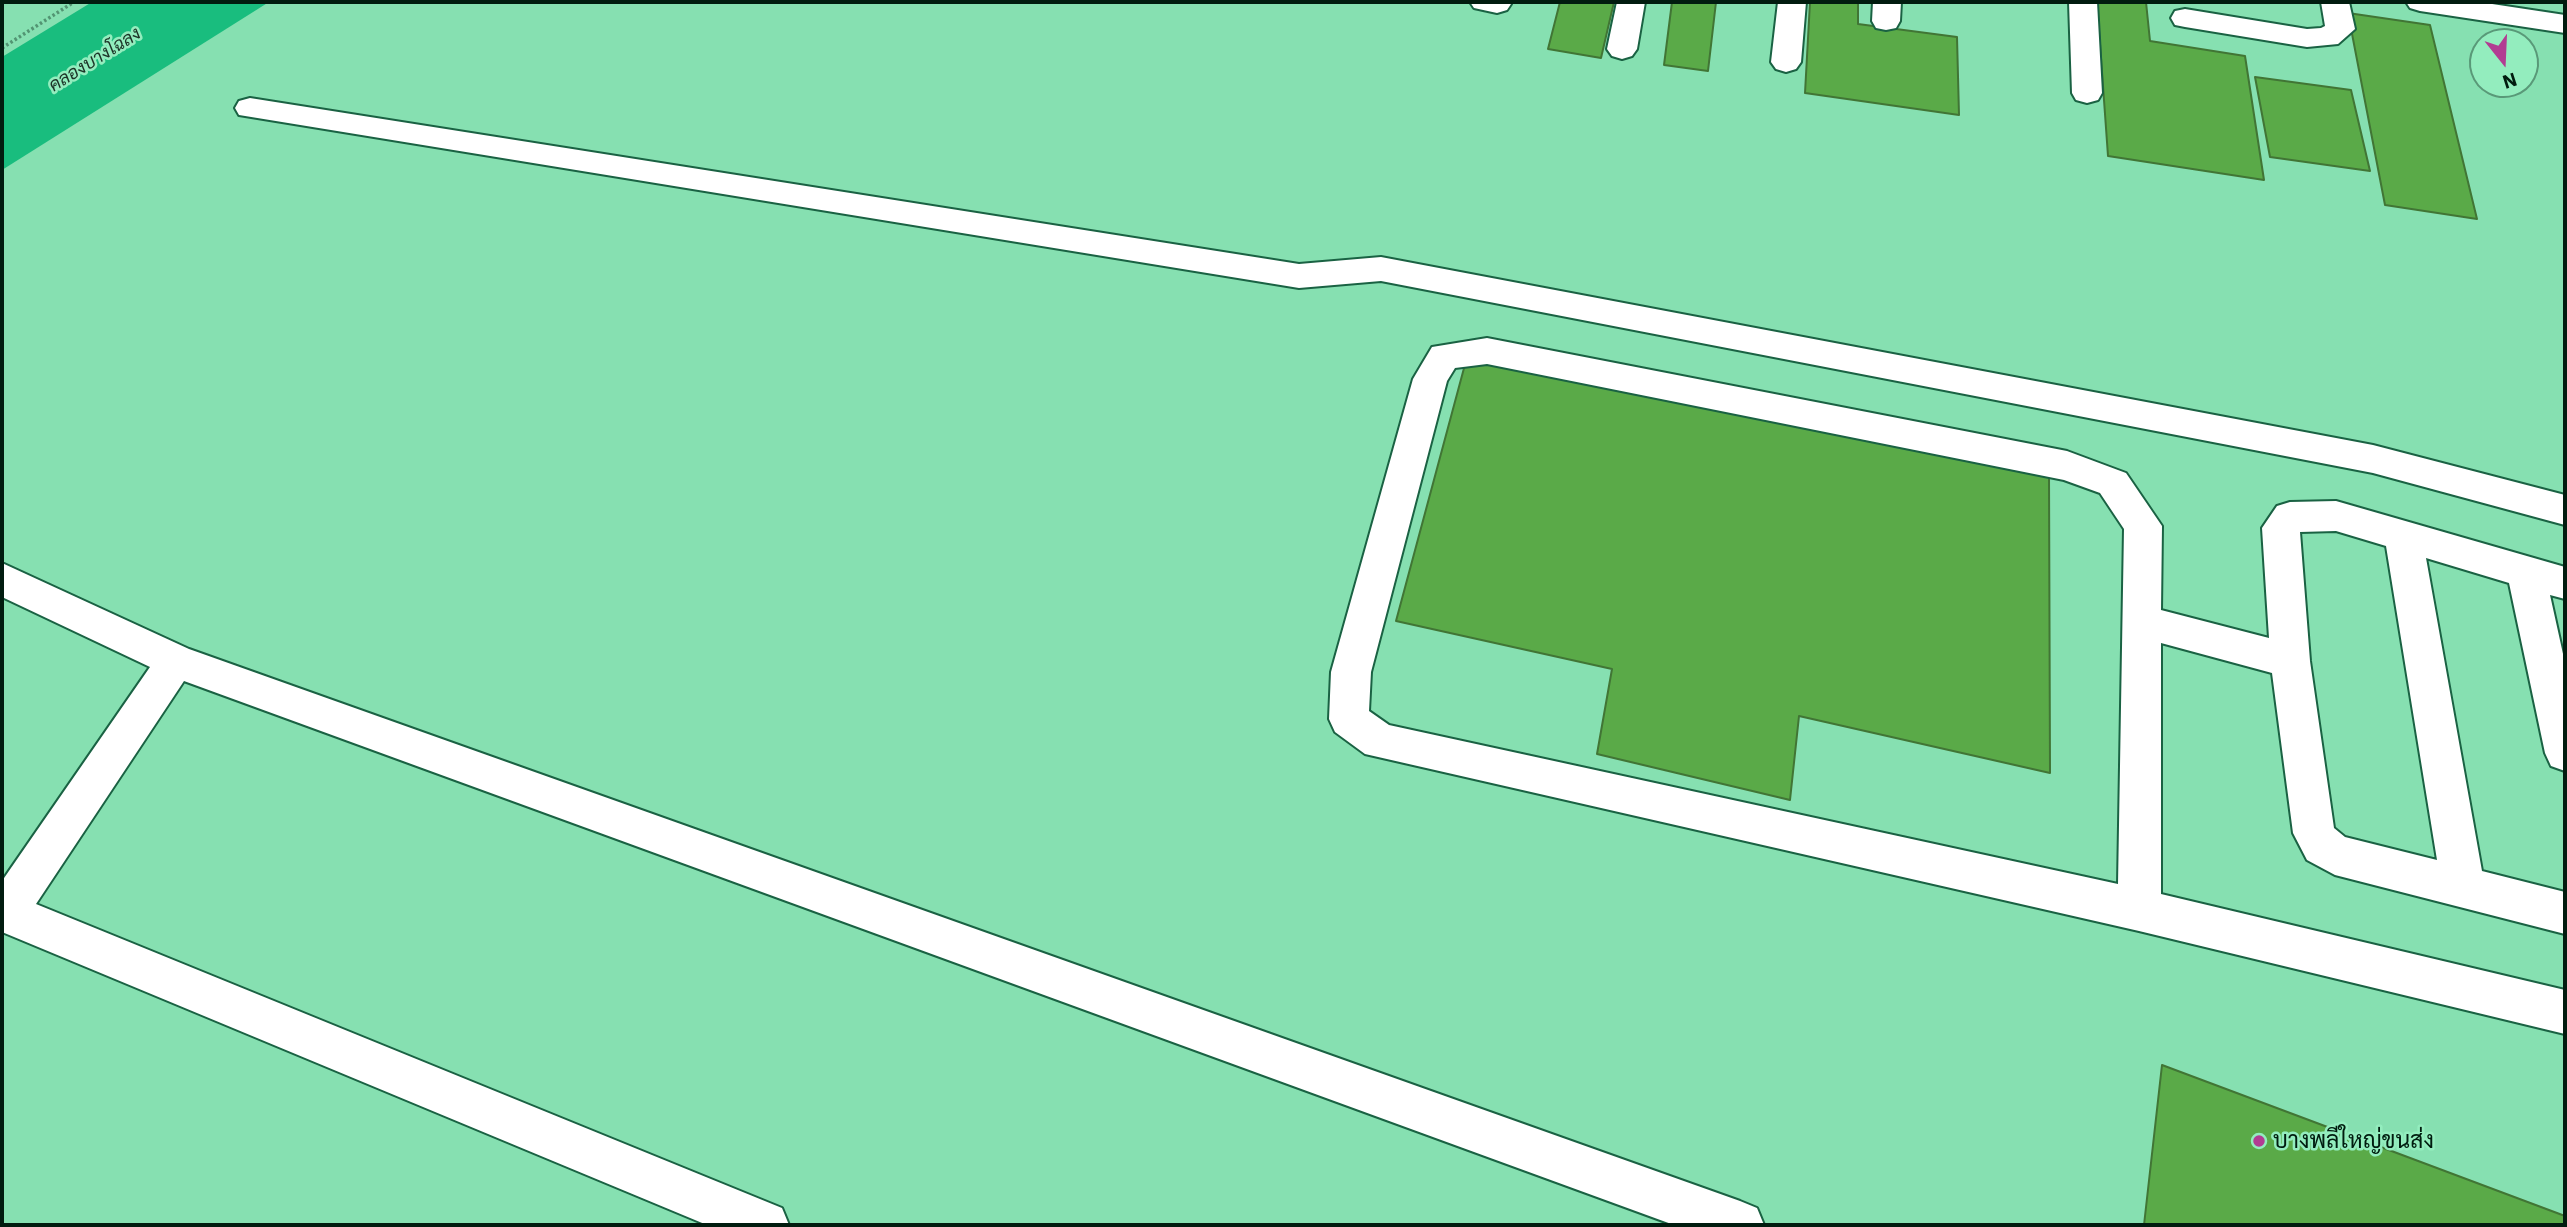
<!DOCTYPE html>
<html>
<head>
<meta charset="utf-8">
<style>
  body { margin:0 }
  #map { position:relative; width:2567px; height:1227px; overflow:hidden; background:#86e0b1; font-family:"IBM Plex Sans",sans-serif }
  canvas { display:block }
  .frame { position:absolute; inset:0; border:4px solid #011c0f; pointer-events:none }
  .north { position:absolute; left:2469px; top:28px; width:70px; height:70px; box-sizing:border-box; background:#93edbe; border:2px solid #599978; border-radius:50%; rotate:162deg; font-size:19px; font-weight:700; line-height:28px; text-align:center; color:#011c0f }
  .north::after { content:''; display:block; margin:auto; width:24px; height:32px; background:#b23c92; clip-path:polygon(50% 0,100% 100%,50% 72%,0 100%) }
</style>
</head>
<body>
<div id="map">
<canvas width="2567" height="1227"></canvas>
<div class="frame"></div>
<div class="north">N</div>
</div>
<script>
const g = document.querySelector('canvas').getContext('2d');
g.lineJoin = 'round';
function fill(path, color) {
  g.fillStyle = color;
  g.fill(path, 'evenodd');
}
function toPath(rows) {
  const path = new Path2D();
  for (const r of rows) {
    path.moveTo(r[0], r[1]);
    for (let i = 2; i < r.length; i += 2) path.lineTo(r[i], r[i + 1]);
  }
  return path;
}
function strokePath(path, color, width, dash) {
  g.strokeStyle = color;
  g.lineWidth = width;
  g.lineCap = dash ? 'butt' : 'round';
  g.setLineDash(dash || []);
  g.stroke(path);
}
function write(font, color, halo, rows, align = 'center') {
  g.font = font + ' "IBM Plex Sans",Sarabun,sans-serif';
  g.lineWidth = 5;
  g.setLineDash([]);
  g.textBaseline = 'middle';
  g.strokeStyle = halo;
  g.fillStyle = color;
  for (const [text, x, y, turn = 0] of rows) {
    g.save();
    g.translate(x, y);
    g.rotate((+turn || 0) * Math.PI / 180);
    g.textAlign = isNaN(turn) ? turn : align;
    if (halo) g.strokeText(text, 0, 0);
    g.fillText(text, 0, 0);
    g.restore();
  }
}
fill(toPath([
  [92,2,269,2,2,170,2,57]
]), '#19bd7e');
const building = toPath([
  [1560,2,1614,2,1601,58,1548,49,1560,2],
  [1672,2,1716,2,1708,71,1664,65,1672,2],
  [1810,2,1858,2,1858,24,1957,37,1959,115,1805,93,1810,2],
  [2097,2,2146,2,2150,41,2245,56,2264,180,2108,156,2097,2],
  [2348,13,2430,25,2477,219,2385,205,2348,13],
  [2255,77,2351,90,2370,171,2270,157,2255,77],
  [1467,357,2049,474,2050,773,1799,716,1790,800,1597,754,1612,669,1396,621,1467,357],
  [2162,1065,2565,1216,2565,1225,2144,1225,2162,1065]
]);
fill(building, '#5aaa48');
strokePath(building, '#417535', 2);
const minor = toPath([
  [1470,2,1510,2,1511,4,1507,10,1497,13,1474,8,1470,2],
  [1617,2,1645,2,1637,49,1632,56,1622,59,1612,56,1607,49,1617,2],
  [1778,2,1806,2,1801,62,1796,69,1786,72,1776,69,1771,62,1778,2],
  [1873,2,1901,2,1900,21,1896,28,1886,30,1876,28,1872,21,1873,2],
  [2069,2,2097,2,2102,93,2098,100,2087,103,2076,100,2072,93,2069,2],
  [2321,2,2349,2,2355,29,2338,44,2307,47,2185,27,2175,25,2171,18,2175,11,2185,9,2307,29,2321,28,2325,26,2321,2],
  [2406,2,2479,2,2565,15,2565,33,2420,11,2410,8,2406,2],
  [250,98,1299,264,1381,257,2373,445,2565,495,2565,525,2373,473,1381,281,1299,288,239,115,235,108,239,101,250,98],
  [1487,338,2067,451,2126,473,2162,526,2161,610,2269,638,2262,528,2277,506,2290,502,2336,501,2565,567,2565,599,2550,595,2565,663,2565,771,2551,766,2545,753,2509,583,2426,558,2482,871,2565,892,2565,934,2335,875,2307,860,2293,833,2272,673,2161,643,2161,894,2565,990,2565,1034,2139,931,1365,754,1335,732,1329,719,1331,672,1413,379,1432,347,1487,338],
  [1487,364,2064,480,2100,493,2124,529,2118,884,1389,725,1369,711,1371,672,1447,381,1455,368,1487,364],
  [2336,531,2386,546,2437,860,2345,837,2334,828,2310,661,2300,532,2336,531],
  [2,563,189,649,1740,1201,1757,1208,1764,1225,1674,1225,184,681,36,904,782,1208,789,1225,707,1225,2,932,2,881,150,667,2,597,2,563]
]);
strokePath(minor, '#1a6243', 4);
strokePath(toPath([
  [2,48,74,2]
]), '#529472', 3.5, [2.5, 2.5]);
fill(minor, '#fff');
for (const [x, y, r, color] of [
  [2259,1141,7,"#b23c92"]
]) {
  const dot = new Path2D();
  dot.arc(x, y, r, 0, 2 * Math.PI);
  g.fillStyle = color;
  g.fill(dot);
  strokePath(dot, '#93edbe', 2.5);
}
write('italic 18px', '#1c3327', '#93edbe', [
  ["คลองบางโฉลง",95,60,-32]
]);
write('23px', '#011c0f', '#93edbe', [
  ["บางพลีใหญ่ขนส่ง",2273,1141]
], 'left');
</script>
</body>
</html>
